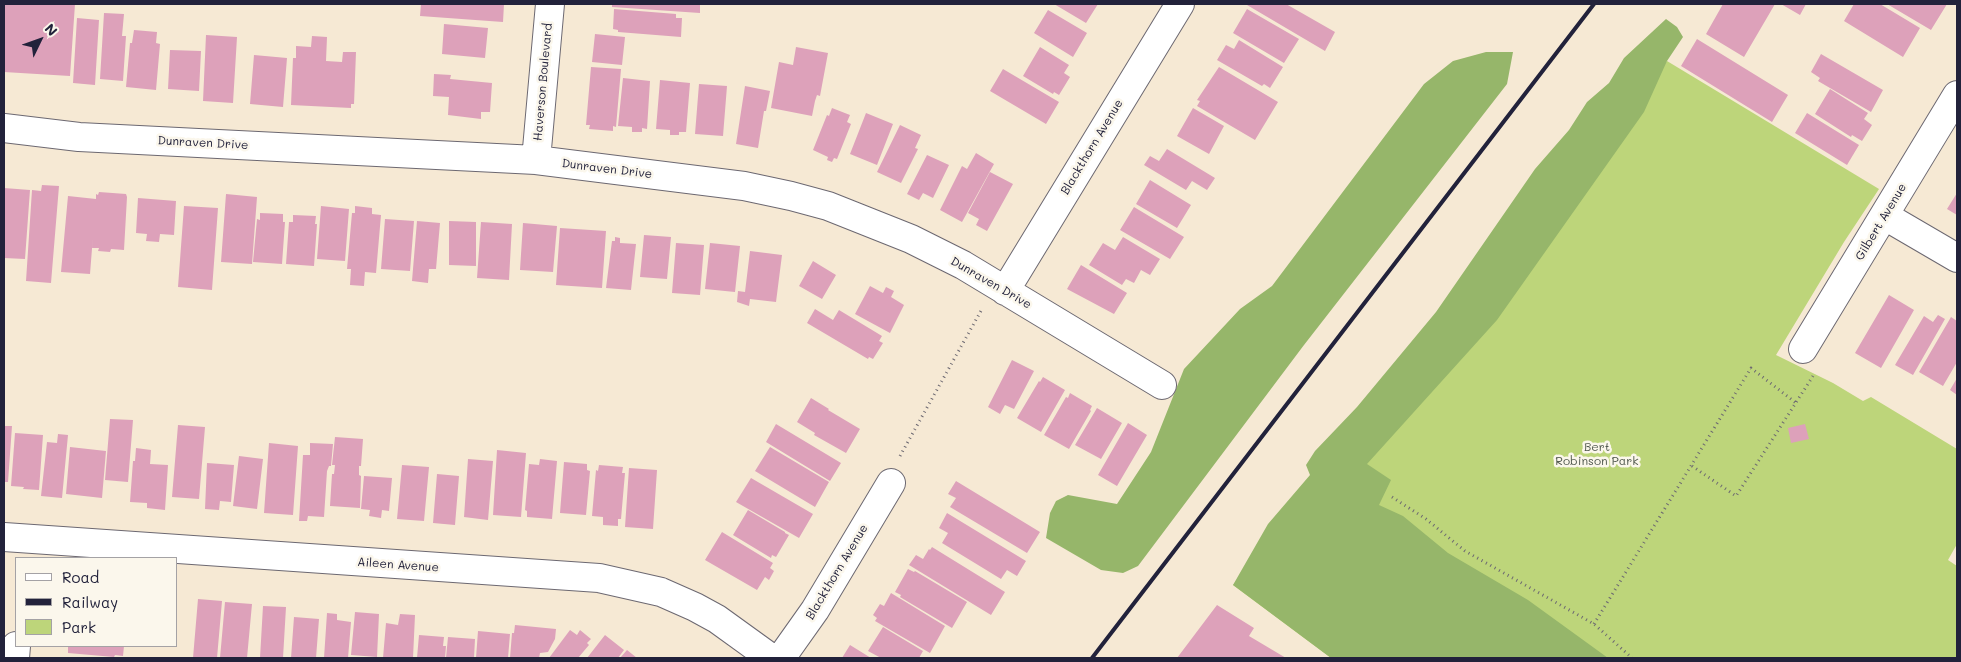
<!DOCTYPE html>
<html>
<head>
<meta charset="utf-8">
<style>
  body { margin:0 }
  #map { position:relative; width:1961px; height:662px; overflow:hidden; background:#f6e9d4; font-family:Mali,sans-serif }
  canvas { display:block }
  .frame { position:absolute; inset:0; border:5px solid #22223b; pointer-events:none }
  .legend { position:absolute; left:15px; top:557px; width:162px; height:90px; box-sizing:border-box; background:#fbf7ec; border:1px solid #a4a2a5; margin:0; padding:6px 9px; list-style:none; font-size:15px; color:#22223b }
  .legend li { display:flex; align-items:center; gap:10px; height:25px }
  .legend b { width:25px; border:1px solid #a4a2a5 }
  .north { position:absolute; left:15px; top:15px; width:50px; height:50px; -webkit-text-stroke:4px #fbf7ec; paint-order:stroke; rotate:48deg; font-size:14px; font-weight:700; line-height:20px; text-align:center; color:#22223b }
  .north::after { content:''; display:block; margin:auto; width:18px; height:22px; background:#22223b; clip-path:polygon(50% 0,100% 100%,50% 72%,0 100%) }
</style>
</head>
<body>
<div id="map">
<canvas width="1961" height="662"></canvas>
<div class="frame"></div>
<ul class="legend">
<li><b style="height:6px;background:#fff"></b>Road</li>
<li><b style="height:6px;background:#22223b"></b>Railway</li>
<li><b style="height:14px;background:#bdd57a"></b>Park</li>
</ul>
<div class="north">N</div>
</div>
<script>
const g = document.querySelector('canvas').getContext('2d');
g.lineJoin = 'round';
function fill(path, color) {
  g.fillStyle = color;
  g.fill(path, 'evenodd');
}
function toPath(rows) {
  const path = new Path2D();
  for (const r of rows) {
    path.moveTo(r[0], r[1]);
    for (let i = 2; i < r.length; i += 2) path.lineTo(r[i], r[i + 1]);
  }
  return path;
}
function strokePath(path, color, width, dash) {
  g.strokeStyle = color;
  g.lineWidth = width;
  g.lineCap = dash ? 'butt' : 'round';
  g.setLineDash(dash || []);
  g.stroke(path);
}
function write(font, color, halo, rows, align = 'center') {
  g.font = font + ' Mali,sans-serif';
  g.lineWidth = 5;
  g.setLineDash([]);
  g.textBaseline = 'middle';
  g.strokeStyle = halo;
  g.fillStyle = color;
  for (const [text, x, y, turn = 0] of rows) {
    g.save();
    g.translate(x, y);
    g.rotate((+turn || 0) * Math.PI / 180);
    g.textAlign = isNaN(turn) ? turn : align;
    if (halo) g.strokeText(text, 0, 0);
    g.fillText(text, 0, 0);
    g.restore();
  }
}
fill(toPath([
  [1667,61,1879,189,1844,242,1776,355,1833,383,1863,401,1871,397,1957,449,1957,544,1948,560,1957,566,1957,658,1331,658,1233,585]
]), '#bdd57a');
fill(toPath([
  [1666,19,1677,27,1683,37,1667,61,1644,112,1497,320,1367,464,1391,480,1379,505,1403,516,1448,553,1528,600,1608,658,1331,658,1233,585,1268,524,1310,475,1306,465,1315,451,1357,407,1436,312,1535,169,1569,130,1587,102,1609,83,1624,58],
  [1486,52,1513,52,1507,84,1304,345,1138,566,1123,573,1101,570,1046,538,1050,513,1056,501,1068,495,1117,504,1151,452,1184,369,1240,309,1272,286,1424,84,1453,61]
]), '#96b66a');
fill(toPath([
  [4,4,75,4,70,76,4,72],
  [421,4,504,4,503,22,420,16],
  [612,4,700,4,700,13,612,7],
  [1054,4,1098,4,1086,23],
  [1247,4,1286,4,1335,32,1325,51,1247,5],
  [1723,4,1775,4,1744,57,1706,34],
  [1781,4,1806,4,1800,15],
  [1854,4,1880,4,1920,28,1903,57,1844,21],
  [1887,4,1947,4,1931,30],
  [614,9,676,14,676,18,682,18,681,37,618,32,618,30,613,29],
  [1247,9,1299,39,1284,63,1233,33],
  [1048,10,1087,33,1073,57,1034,33],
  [104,13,124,14,122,36,126,36,123,81,100,79],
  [77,18,99,20,95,85,73,83],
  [444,24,488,28,485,58,442,54],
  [134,30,157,32,156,43,160,44,156,90,126,87,130,43,132,43],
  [595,34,625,37,622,65,592,62],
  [206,35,237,37,233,103,203,101],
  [312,36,327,37,326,61,342,62,343,52,356,52,354,104,351,104,351,108,291,105,293,58,296,58,296,46,311,47],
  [1697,39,1788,95,1772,122,1681,66],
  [1239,40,1283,67,1270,88,1264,84,1262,86,1217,60,1226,45,1234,49],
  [796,47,828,53,820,96,817,95,815,101,812,116,771,108,779,62,793,65],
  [1040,47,1069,65,1064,73,1070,77,1059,95,1054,92,1053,94,1023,76],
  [170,50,201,51,199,91,168,89],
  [1821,54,1883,90,1871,112,1818,81,1820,78,1811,72],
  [254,55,287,58,283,107,250,104],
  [591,67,621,69,616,127,613,126,613,131,589,129,590,125,586,125],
  [1219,67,1278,102,1255,140,1197,106,1200,101,1197,100],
  [1003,69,1059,102,1046,124,990,91],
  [434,74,451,75,450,79,492,83,490,112,481,112,481,119,448,115,449,97,433,96],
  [623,78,650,81,647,129,642,128,642,132,632,132,632,127,618,126],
  [660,80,690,83,686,132,679,132,679,135,670,135,670,130,656,129],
  [699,84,727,86,723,136,695,134],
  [745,86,770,91,766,111,764,111,758,148,736,144],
  [1830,89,1868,113,1864,119,1872,125,1862,141,1852,135,1851,137,1815,114],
  [832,108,850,115,847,122,851,124,837,159,834,158,832,162,827,160,828,157,813,150,827,115,829,116],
  [1193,108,1224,126,1209,154,1177,136],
  [866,113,893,124,877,165,850,154],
  [1807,113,1859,145,1847,165,1795,133],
  [900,125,921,135,915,148,918,149,901,183,877,172],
  [1167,149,1215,178,1207,190,1192,181,1186,190,1144,165,1150,156,1159,161],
  [976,153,994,164,962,222,940,210,962,166,967,169],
  [927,155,949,165,933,198,923,193,919,200,907,194],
  [990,172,1013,184,987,231,976,225,979,219,968,213],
  [1150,180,1191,205,1177,228,1136,204],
  [42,185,59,186,51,283,26,281,32,190,41,191],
  [4,188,30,190,25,259,4,258],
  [99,192,126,194,127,197,124,250,111,249,110,252,98,251,99,248,92,248,93,236,90,274,61,272,68,196,96,199,96,194,98,195],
  [1957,193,1957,215,1947,209],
  [226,194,257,197,252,264,221,262],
  [138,198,176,201,174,235,160,234,159,242,146,241,147,234,136,233],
  [184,206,218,208,212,290,178,287],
  [321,206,349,209,345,261,317,259],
  [355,206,372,208,372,214,381,215,376,273,365,272,364,286,350,285,351,269,347,269,352,213,355,213],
  [1134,207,1184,237,1170,259,1120,230],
  [260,213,283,214,283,222,285,222,282,264,253,262,257,219,260,220],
  [293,215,316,216,315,224,317,224,314,266,286,264,289,222,293,222],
  [385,219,414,221,410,271,381,269],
  [417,221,440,223,436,269,429,269,428,283,412,281],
  [449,221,476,222,476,266,449,265],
  [481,222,512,224,509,280,477,278],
  [523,223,557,226,553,272,520,270],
  [560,228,606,231,602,288,556,285],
  [644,235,671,237,667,279,640,277],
  [615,237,620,238,620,243,636,244,631,290,606,288,612,241,615,241],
  [1123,237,1160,259,1150,275,1141,270,1134,283,1126,279,1122,285,1089,265,1103,243,1115,250],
  [676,243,704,245,700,295,672,293],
  [710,243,740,246,735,292,705,289],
  [750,251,782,255,776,302,750,299,749,306,737,302,738,291,745,292],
  [813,261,836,275,822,299,799,286],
  [1081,265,1127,293,1114,314,1067,289],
  [870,286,883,293,886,287,894,291,891,297,904,305,890,333,855,314],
  [1889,295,1914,310,1881,368,1855,353],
  [815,309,833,320,839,310,882,336,879,341,883,343,873,359,869,357,868,359,807,323],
  [1938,315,1945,319,1913,375,1895,365,1924,316,1933,322],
  [1951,317,1957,321,1957,362,1943,386,1919,372],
  [1012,360,1034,371,1014,409,1005,405,1000,414,988,407],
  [1043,377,1065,390,1041,432,1017,418,1039,381,1040,382],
  [1957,378,1957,395,1950,390],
  [1070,393,1092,406,1090,410,1091,411,1069,449,1044,435,1066,397,1068,398],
  [811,398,829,409,828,410,860,429,846,453,814,435,815,433,797,422],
  [1097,408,1122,423,1101,459,1075,445],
  [110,419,133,420,128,482,105,480],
  [1128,423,1147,435,1117,486,1098,475],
  [776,424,841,463,830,481,766,442],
  [1805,424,1809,439,1791,443,1788,428],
  [178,425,205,427,199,499,172,497],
  [4,426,12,426,8,482,4,482],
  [15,433,43,435,39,490,23,489,24,487,11,486],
  [58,434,68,435,62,498,41,496,47,442,57,443],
  [335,437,363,439,361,466,359,466,359,475,361,476,360,508,330,506,332,474,334,474,335,465,332,465],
  [269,443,298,446,293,515,264,513],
  [310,443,333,444,331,466,329,466,327,471,324,517,308,516,307,521,299,521,303,455,310,455],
  [70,447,106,451,102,498,66,494],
  [770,447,829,482,815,507,755,471],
  [136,448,151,450,150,464,168,465,165,510,147,508,147,503,130,502,133,461,135,461],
  [497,450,526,453,521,517,493,515],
  [239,456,263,459,257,509,233,506],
  [468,459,493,461,488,520,464,517],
  [540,459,557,461,552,519,527,517,527,511,525,510,529,464,539,465],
  [564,462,587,464,587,470,590,471,586,515,560,513],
  [207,463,234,465,231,502,220,501,219,510,205,509],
  [402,465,429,467,424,521,397,519],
  [599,465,623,467,622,473,625,473,621,519,618,519,618,526,603,525,603,517,592,516,596,470,598,471],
  [629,468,657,470,653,529,625,527],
  [437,474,459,476,455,525,433,523],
  [364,476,392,478,389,511,382,510,381,518,369,516,370,510,361,509],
  [751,478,813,514,799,538,736,502],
  [956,481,1040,532,1027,553,950,507,956,498,948,494],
  [748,510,785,532,785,533,789,535,776,557,772,555,771,558,733,535],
  [947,513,1026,561,1017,576,1007,570,1001,579,942,543,948,533,939,528],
  [722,532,773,563,770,568,774,571,769,580,765,577,757,590,705,560],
  [932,547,1005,592,991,615,909,565,916,555,923,559,929,549,930,550],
  [908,569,914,572,915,571,967,602,952,628,900,597,901,595,895,592],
  [891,593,945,626,930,653,875,621,877,618,873,615,880,604,884,606],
  [198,599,222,601,217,658,193,658],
  [225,602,252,604,247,658,220,658],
  [1217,605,1254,628,1249,636,1286,658,1177,658],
  [263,606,286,607,283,658,260,658],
  [355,612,379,614,377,657,351,655],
  [327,613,337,614,337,620,351,622,348,658,324,658],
  [400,614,415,615,413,658,383,658,386,623,398,625],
  [294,617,319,619,316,658,291,658],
  [515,625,556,629,555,639,548,652,540,653,539,658,510,658,512,633,514,633],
  [883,627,923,651,919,658,881,658,868,651],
  [570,630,577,635,580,630,591,639,587,643,589,645,578,658,549,658],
  [478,631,510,634,508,658,476,658],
  [419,635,444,637,443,646,446,646,445,658,417,658],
  [605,635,624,650,618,658,587,658],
  [448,637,475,639,474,658,446,658],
  [850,645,871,658,842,658],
  [68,646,124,646,123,656,115,655,114,657,68,653],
  [627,650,637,658,620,658]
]), '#dda1ba');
const minor = toPath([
  [4,128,79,137,536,160,744,186,791,196,828,206,911,239,963,265,1162,385],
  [536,160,550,4],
  [1885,216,1957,258],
  [1005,291,1180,4],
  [1803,349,1957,95],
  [4,537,599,578,661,592,695,607,717,619,771,658],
  [15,658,16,646],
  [781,658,815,610,891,483]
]);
strokePath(minor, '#6c6871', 30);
strokePath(toPath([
  [900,456,982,309],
  [1692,466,1736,496,1813,376],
  [1392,497,1426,519,1465,551,1594,624,1632,658],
  [1594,624,1751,368,1796,403]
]), '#6c6871', 3, [1, 4]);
strokePath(minor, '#fff', 28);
strokePath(toPath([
  [1092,658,1594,4]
]), '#22223b', 4);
write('12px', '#22223b', '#fbf7ec', [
  ["Haverson Boulevard",543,82,-85],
  ["Dunraven Drive",203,143,3],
  ["Blackthorn Avenue",1092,147,-59],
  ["Dunraven Drive",607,169,7],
  ["Gilbert Avenue",1881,222,-59],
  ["Dunraven Drive",991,283,30],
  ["Aileen Avenue",398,565,4],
  ["Blackthorn Avenue",837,572,-59]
]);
write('12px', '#50584e', '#fbf7ec', [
  ["Bert",1597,447],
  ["Robinson Park",1597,461]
]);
</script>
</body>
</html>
